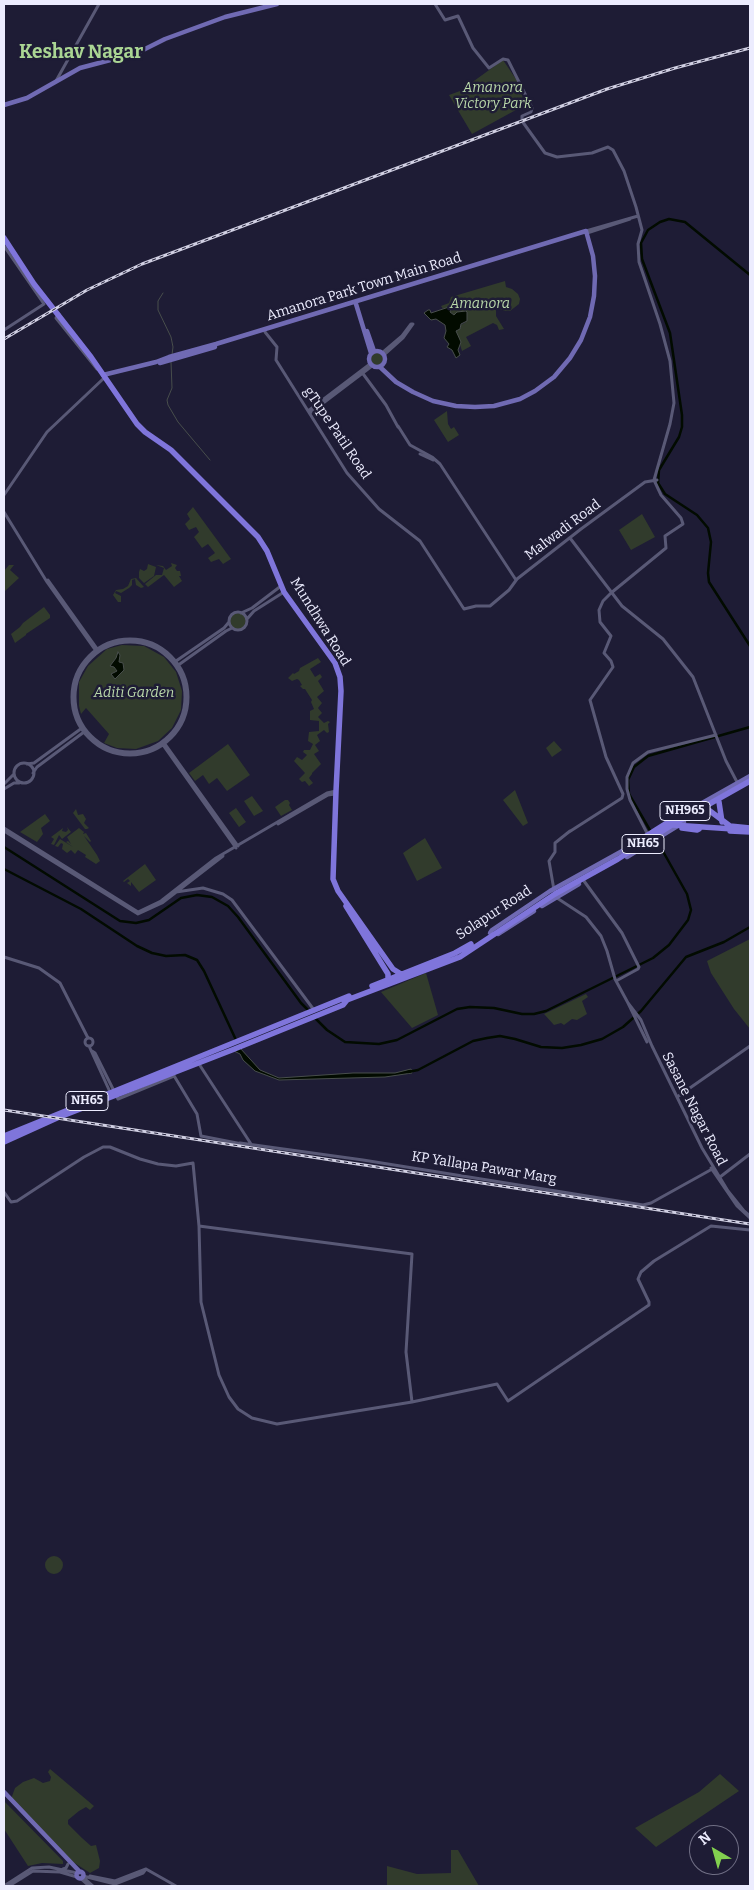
<!DOCTYPE html>
<html>
<head>
<meta charset="utf-8">
<style>
  body { margin:0 }
  #map { position:relative; width:754px; height:1890px; overflow:hidden; background:#1e1c35; font-family:Bitter,serif }
  canvas { display:block }
  .frame { position:absolute; inset:0; border:5px solid #ececfe; pointer-events:none }
  .north { position:absolute; left:689px; top:1825px; width:50px; height:50px; box-sizing:border-box; background:#1e1c35; border:1px solid #706f85; border-radius:50%; rotate:322deg; font-size:14px; font-weight:700; line-height:20px; text-align:center; color:#ececfe }
  .north::after { content:''; display:block; margin:auto; width:18px; height:22px; background:#82d04f; clip-path:polygon(50% 0,100% 100%,50% 72%,0 100%) }
</style>
</head>
<body>
<div id="map">
<canvas width="754" height="1890"></canvas>
<div class="frame"></div>
<div class="north">N</div>
</div>
<script>
const g = document.querySelector('canvas').getContext('2d');
g.lineJoin = 'round';
function fill(path, color) {
  g.fillStyle = color;
  g.fill(path, 'evenodd');
}
function toPath(rows) {
  const path = new Path2D();
  for (const r of rows) {
    if (r.length === 3) {
      path.moveTo(r[0] + r[2], r[1]);
      path.arc(r[0], r[1], r[2], 0, 2 * Math.PI);
      continue;
    }
    path.moveTo(r[0], r[1]);
    for (let i = 2; i < r.length; i += 2) path.lineTo(r[i], r[i + 1]);
  }
  return path;
}
function strokePath(path, color, width, dash) {
  g.strokeStyle = color;
  g.lineWidth = width;
  g.lineCap = dash ? 'butt' : 'round';
  g.setLineDash(dash || []);
  g.stroke(path);
}
function write(font, color, halo, rows, align = 'center') {
  g.font = font + ' Bitter,serif';
  g.lineWidth = 5;
  g.setLineDash([]);
  g.textBaseline = 'middle';
  g.strokeStyle = halo;
  g.fillStyle = color;
  for (const [text, x, y, turn = 0] of rows) {
    g.save();
    g.translate(x, y);
    g.rotate((+turn || 0) * Math.PI / 180);
    g.textAlign = isNaN(turn) ? turn : align;
    if (halo) g.strokeText(text, 0, 0);
    g.fillText(text, 0, 0);
    g.restore();
  }
}
fill(toPath([
  [503,60,518,82,525,105,472,134,449,95,460,91],
  [505,281,506,287,512,289,518,294,520,299,519,304,510,311,505,311,500,309,496,304,496,316,504,329,499,330,497,325,493,323,466,337,471,346,462,351,456,331,461,327,461,325,466,322,461,312,457,312,454,315,450,312,451,309,448,307,443,309,441,306,449,303,451,297],
  [377,359,6],
  [447,411,448,424,451,429,454,427,459,435,448,442,434,420],
  [193,507,231,559,223,564,219,559,211,562,208,558,215,553,208,544,202,548,194,537,199,532,196,527,189,530,185,524,190,519,187,514],
  [642,514,655,537,631,550,619,530],
  [171,563,177,565,175,568,177,571,180,571,181,576,179,576,182,581,174,587,164,575,148,587,145,584,156,575,162,575,164,568,156,565,163,566,166,570,172,566],
  [148,564,156,567,154,576,144,583,139,578,139,572,140,569,144,571,147,569],
  [9,565,14,565,10,570,19,578,5,591,4,590,4,571],
  [136,578,144,587,141,588,136,585,135,579,132,580,132,585,129,588,121,593,116,591,115,593,121,596,121,602,118,602,113,595,116,590,123,589,128,586,131,579],
  [44,607,50,615,50,618,26,634,26,635,15,643,11,634,20,627,23,623],
  [238,621,8],
  [122,645,144,646,164,657,176,672,182,691,181,710,172,728,158,741,136,749,117,748,104,743,109,734,86,708,81,714,79,706,79,682,88,666,107,649],
  [318,658,321,662,310,669,315,677,320,674,322,677,318,681,324,691,317,697,322,703,318,708,322,713,318,717,324,723,328,721,330,722,328,724,329,732,327,733,324,730,317,735,320,741,315,745,319,751,314,754,321,764,312,773,312,774,309,778,313,783,309,786,305,781,302,782,299,779,305,773,294,761,297,757,302,760,307,755,303,752,304,750,310,750,313,744,308,741,309,732,319,731,319,721,310,720,310,711,314,709,311,702,312,700,305,689,303,689,300,686,302,685,299,680,297,679,292,681,288,678,293,673,294,674,299,671,300,668],
  [554,741,562,750,552,757,546,748],
  [228,744,250,775,227,791,217,778,209,784,203,775,195,781,189,773],
  [515,790,528,823,523,826,503,800],
  [252,796,263,811,254,816,244,801],
  [285,800,288,800,290,803,289,805,292,810,281,816,275,807],
  [236,808,246,822,239,827,229,813],
  [76,809,78,815,83,814,86,819,84,823,89,828,87,829,85,829,73,813],
  [45,814,50,821,41,828,43,834,37,842,20,832],
  [67,827,71,832,62,839,59,835,54,845,51,844,54,839,51,837,63,828,62,831,66,832,68,830],
  [79,828,84,832,83,834,86,833,91,841,90,842,84,836,97,855,100,861,96,864,85,857,86,855,78,850,75,854,71,850,67,853,62,849,63,844,61,843,58,847,55,846,60,839,73,847,66,842,68,841,71,844,67,837],
  [425,838,442,868,417,881,403,853],
  [145,864,156,880,139,892,131,882,131,886,127,883,130,881,128,879,124,882,123,881],
  [750,939,750,1029,734,1009,711,973,707,961],
  [426,973,438,1015,412,1028,381,992],
  [586,994,588,997,582,1001,587,1014,577,1020,572,1019,564,1025,561,1023,554,1025,544,1014],
  [54,1565,9],
  [50,1769,94,1806,90,1810,86,1807,79,1811,68,1820,68,1824,82,1838,91,1846,96,1845,100,1861,99,1868,90,1873,70,1860,11,1799,15,1788,23,1782,34,1778,43,1783,50,1781,51,1777,48,1772],
  [720,1774,739,1791,656,1847,635,1828,699,1792],
  [4,1801,63,1861,63,1864,42,1863,28,1866,4,1829],
  [451,1850,458,1850,479,1886,387,1886,387,1866,417,1874,451,1873]
]), '#313b2c');
const water = toPath([
  [449,307,451,309,450,312,454,315,457,312,466,311,467,312,467,321,461,324,460,329,456,331,461,342,458,350,460,355,456,358,452,350,447,347,449,344,444,338,446,331,445,325,436,319,431,320,424,313,428,310,430,310,431,313,449,307],
  [118,652,120,655,119,662,123,663,124,670,115,679,111,674,117,671,114,667,110,666,116,658,118,652],
  [240,1048,260,1070,279,1078,353,1073,395,1073,411,1069,412,1073,385,1077,279,1080,255,1071,243,1060,240,1054,234,1051,240,1048]
]);
fill(water, '#020b00');
strokePath(water, '#484e4c', 1);
strokePath(toPath([
  [163,293,158,301,158,310,171,337,173,347,172,355],
  [171,362,172,388,167,400,168,405,178,422,210,460]
]), '#484e4c', 1);
strokePath(toPath([
  [750,275,685,222,669,219,660,222,648,230,641,243,642,259,670,333,682,415,682,427,679,437,659,470,658,483,665,494,697,515,708,528,711,542,708,573,709,582,750,646],
  [651,832,629,794,628,780,634,767,648,756,750,727],
  [4,847,120,921,136,923,149,920,181,898,197,895,212,897,228,906,238,917,301,1003,309,1011],
  [4,869,81,909,137,946,152,953,166,956,185,955,197,960,204,971,236,1040],
  [314,1017,327,1030,345,1042,379,1044,397,1040,457,1009,470,1007,494,1008,522,1014,534,1014,546,1011,653,958,669,945,688,920,691,910,687,894,656,839],
  [408,1072,418,1070,473,1041,487,1038,500,1036,515,1039,541,1047,562,1048,581,1045,602,1039,623,1027,641,1011,686,957,724,942,750,927]
]), '#020b00', 2.5);
strokePath(toPath([
  [435,4,445,20,458,16,473,48,489,68,503,59,508,60,532,108,531,112,522,116,522,121,545,153,557,157,592,153,608,147,613,150,624,171,636,207,642,230,638,244,639,262,660,324,670,361,674,403,670,424,654,480,661,495,681,518,683,524,665,536,666,548,611,593,603,601,599,610,600,622,611,636,604,653,611,661,613,667,590,700,606,757,623,794,622,798,569,832],
  [56,81,99,4],
  [586,231,638,216],
  [587,233,630,219],
  [4,246,44,304,4,330],
  [59,314,56,318,97,369],
  [265,332,277,347,276,360,347,473,379,509,420,541,464,609,476,606,490,606,509,590,517,579,581,529,645,482,657,480],
  [382,353,402,336,411,324,413,324,403,338,384,355],
  [361,371,386,405,398,427],
  [308,411,370,364],
  [310,413,372,366],
  [398,426,410,445,432,457,440,464,516,580],
  [420,454,433,460],
  [4,495,47,432,103,379],
  [4,512,47,582,96,651],
  [570,538,622,606,663,639,693,677,726,761,737,782],
  [48,580,98,650],
  [238,621,9],
  [241,613,252,608,281,586],
  [247,619,254,611,284,592],
  [130,697,58],
  [130,697,55],
  [176,661,224,628,229,622],
  [177,666,226,631,232,628],
  [165,744,238,846],
  [163,745,236,848],
  [24,773,10],
  [27,764,34,763,82,728],
  [33,773,37,767,84,732],
  [4,784,14,774],
  [4,789,14,783,19,783],
  [278,824,328,795,335,794],
  [4,828,138,912,161,901,216,858,327,793,336,791],
  [4,831,138,914,162,903,223,856],
  [648,835,630,800,627,789,627,777,633,763,648,752,716,735],
  [584,881,622,933,639,967,638,969,616,981],
  [554,890,549,861,555,852,555,843,570,831],
  [176,892,203,888,223,894,232,900,314,1010],
  [557,898,586,917,601,936,607,951,615,979,628,1003,641,1020,652,1046,702,1148,728,1191,744,1211,750,1216],
  [4,957,39,968,60,983,88,1038],
  [628,1003,647,1042],
  [89,1042,4],
  [89,1046,110,1092],
  [92,1051,95,1053,118,1099,174,1076],
  [199,1064,251,1144],
  [173,1074,197,1114,201,1136,242,1144],
  [677,1097,750,1046],
  [240,1143,363,1160,643,1205,651,1203,714,1168],
  [711,1168,737,1206,750,1218],
  [720,1177,750,1154],
  [4,1192,11,1202,17,1201,84,1157,103,1147,110,1147,140,1159,158,1164,176,1166,193,1163,199,1226,201,1302,219,1375,229,1397,238,1409,252,1418,277,1424,412,1402,497,1384,508,1401,649,1305,649,1302,638,1279,641,1272,654,1261,711,1226,750,1230],
  [199,1226,412,1254,406,1352,412,1402],
  [63,1869,66,1868,68,1864],
  [146,1869,176,1886],
  [83,1876,115,1884,143,1873,146,1869],
  [90,1876,115,1881,146,1869],
  [83,1877,93,1886],
  [80,1878,89,1886],
  [4,1886,32,1868,49,1867,77,1873],
  [9,1886,33,1871,60,1872,77,1877]
]), '#595976', 3);
strokePath(toPath([
  [4,105,27,98,80,68,137,53,165,39,225,17,277,4],
  [356,304,371,353],
  [367,331,374,351],
  [377,359,8],
  [160,363,215,347],
  [103,375,156,362,169,357,216,344,586,231,593,256,595,276,594,296,590,317,581,340,570,358,554,377,535,391,520,399,494,406,475,407,456,406,433,401,413,392,396,382,380,367],
  [695,807,750,776],
  [627,857,684,822],
  [542,906,579,884],
  [490,933,492,930,550,891,633,845],
  [498,934,534,911],
  [4,1792,80,1872],
  [80,1875,3.5]
]), '#706ab3', 4.5);
strokePath(toPath([
  [4,238,34,284,91,357,137,424,145,432,171,450,258,537,267,551,284,592,335,663,340,677,341,691,336,791,333,879,338,891,393,969,401,974],
  [719,802,722,822],
  [673,825,733,829],
  [682,828,697,830,699,829],
  [730,831,750,832],
  [632,849,635,843,692,807,706,808,730,826,750,828],
  [346,906,388,974,388,984],
  [372,986,455,953,471,944],
  [4,1136,349,996],
  [4,1142,57,1118,232,1050,343,1005,347,1000,460,957,555,894,618,859,672,825,750,781]
]), '#7f75db', 5.5);
const rail = toPath([
  [4,339,87,290,142,264,607,89,675,68,750,48],
  [4,1110,750,1224]
]);
strokePath(rail, '#d0cfe2', 3);
strokePath(rail, '#1e1c35', 1, [4]);
for (const [x, y, w] of [
  [685,811,50],
  [643,844,42],
  [87,1101,42]
]) {
  const box = new Path2D();
  box.roundRect(x - w / 2, y - 9.5, w, 19, 4);
  g.fillStyle = '#1e1c35';
  g.fill(box);
  strokePath(box, '#ececfe', 1);
}
write('bold 12px', '#ececfe', null, [
  ["NH965",685,811],
  ["NH65",643,844],
  ["NH65",87,1101]
]);
write('italic 14px', '#bad9aa', '#1e1c35', [
  ["Amanora",493,88],
  ["Victory Park",493,104],
  ["Amanora",480,304],
  ["Aditi Garden",134,693]
]);
write('14px', '#ececfe', '#1e1c35', [
  ["Amanora Park Town Main Road",364,287,-17],
  ["gTupe Patil Road",337,433,56],
  ["Malwadi Road",563,530,-37],
  ["Mundhwa Road",320,622,58],
  ["Solapur Road",494,913,-33],
  ["Sasane Nagar Road",694,1109,63],
  ["KP Yallapa Pawar Marg",484,1168,9]
]);
write('bold 19px', '#aad593', '#1e1c35', [
  ["Keshav Nagar",81,53]
]);
</script>
</body>
</html>
